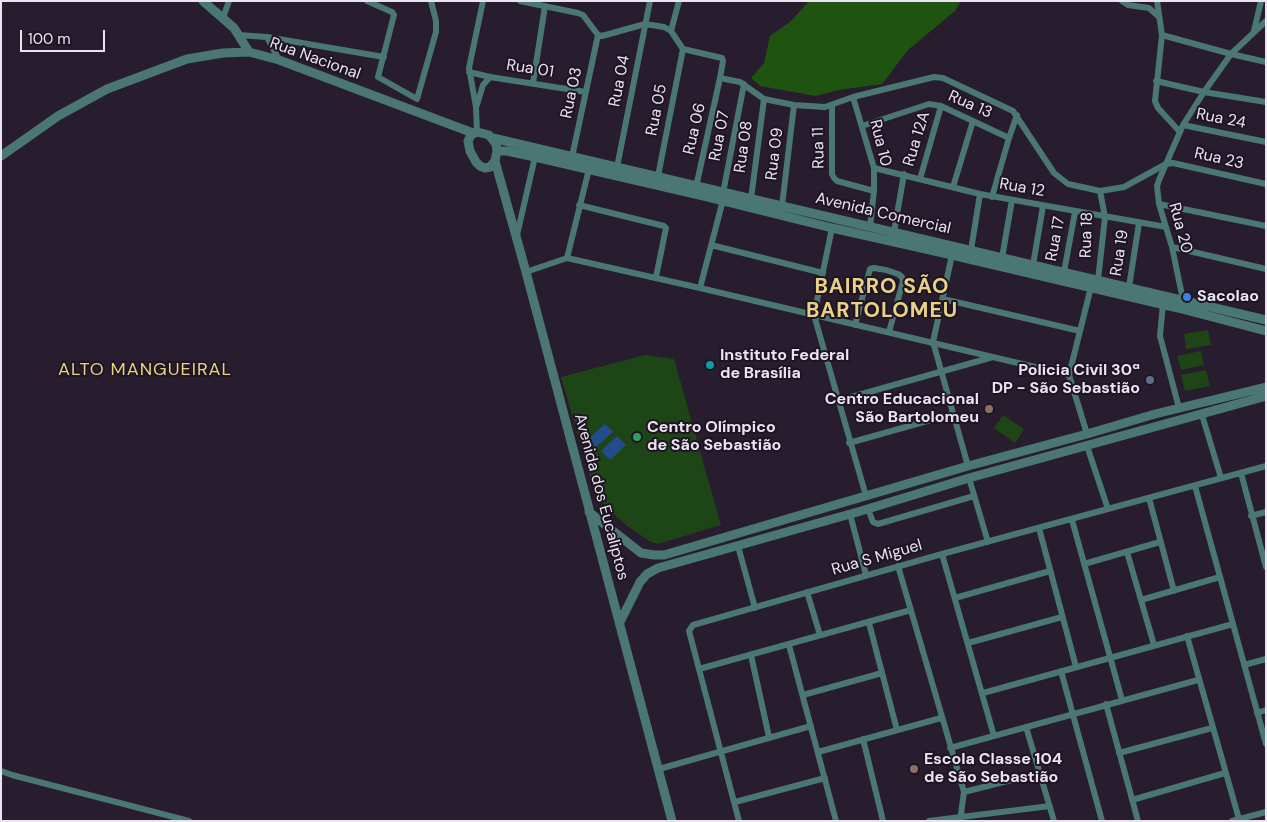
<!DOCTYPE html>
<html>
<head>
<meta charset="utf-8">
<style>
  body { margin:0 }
  #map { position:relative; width:1267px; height:822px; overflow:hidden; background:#271d2e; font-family:"DM Sans",sans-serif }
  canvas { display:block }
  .frame { position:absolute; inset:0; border:2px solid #ebe4f0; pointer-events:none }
  .scale { position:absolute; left:20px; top:30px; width:85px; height:22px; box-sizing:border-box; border:2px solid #ebe4f0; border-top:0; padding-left:6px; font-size:15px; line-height:18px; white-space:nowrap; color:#ebe4f0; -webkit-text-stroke:4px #1e1424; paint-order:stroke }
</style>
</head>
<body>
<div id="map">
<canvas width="1267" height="822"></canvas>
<div class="frame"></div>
<div class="scale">100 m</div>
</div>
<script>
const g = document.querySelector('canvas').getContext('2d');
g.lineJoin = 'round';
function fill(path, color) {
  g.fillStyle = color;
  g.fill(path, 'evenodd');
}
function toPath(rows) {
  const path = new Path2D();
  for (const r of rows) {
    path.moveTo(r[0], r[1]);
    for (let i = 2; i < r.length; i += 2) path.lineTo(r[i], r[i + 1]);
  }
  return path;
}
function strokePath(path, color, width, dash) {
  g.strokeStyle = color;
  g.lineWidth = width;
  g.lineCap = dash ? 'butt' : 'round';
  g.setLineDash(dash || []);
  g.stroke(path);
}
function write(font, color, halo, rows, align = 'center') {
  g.font = font + ' "DM Sans",sans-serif';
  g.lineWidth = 4;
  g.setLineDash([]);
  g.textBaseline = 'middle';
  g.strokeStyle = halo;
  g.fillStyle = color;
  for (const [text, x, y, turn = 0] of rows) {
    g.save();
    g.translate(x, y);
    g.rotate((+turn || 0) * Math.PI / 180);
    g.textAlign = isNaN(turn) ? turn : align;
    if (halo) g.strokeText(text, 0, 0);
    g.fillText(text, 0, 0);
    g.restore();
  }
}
fill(toPath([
  [1208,330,1211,345,1186,349,1184,334],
  [1201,351,1204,365,1181,370,1177,356],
  [645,355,674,359,721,525,658,544,651,542,627,526,596,497,561,377],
  [1206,370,1210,386,1185,391,1181,375],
  [1003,415,1024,429,1015,443,994,428]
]), '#1e4515');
fill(toPath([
  [809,1,961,1,955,11,908,50,882,84,838,90,816,96,760,86,751,78,764,63,770,36,791,21]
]), '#1e5310');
fill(toPath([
  [605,424,613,432,596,447,588,439],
  [617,436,626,445,610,460,601,451]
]), '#224d8a');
strokePath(toPath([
  [367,1,392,12,394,15,378,77,417,99,436,32,436,21,431,1],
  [520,1,578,13,583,15,598,35,602,36,645,24,664,27,671,31,683,49,722,58,723,61,720,78,740,82,764,99,794,105,825,107,853,97,934,77,943,78,1013,111,1054,173,1068,184,1100,191,1124,187,1166,164,1173,163,1266,184],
  [1122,1,1128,5,1149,8,1159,17],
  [1157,1,1162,35],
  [223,18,229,1],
  [671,31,679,1],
  [1254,31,1261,1],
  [239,35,267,37,384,57],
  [267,37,279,60],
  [469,72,490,77,586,92],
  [1156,81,1204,92,1266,102],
  [533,83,545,6],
  [853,97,874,168,874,191,870,227],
  [477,105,483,85,490,77],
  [832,105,832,174,834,178,837,181,874,191],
  [1183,125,1266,142],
  [862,126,929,104,941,106,1009,138],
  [477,132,476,107,469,68,483,1],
  [1180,132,1158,108,1155,101,1162,35,1231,54,1266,62],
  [572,157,598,35],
  [617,167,650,1],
  [874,168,980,194,1166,227],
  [658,176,683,49],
  [920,179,941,106],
  [696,187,720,78],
  [953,187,973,121],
  [723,193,744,84],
  [992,197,1009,138,1017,115],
  [751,199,764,99],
  [1159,204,1266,226],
  [579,205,664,226,666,228,656,277],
  [782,206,794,105],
  [832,228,814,315,866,496],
  [894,232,904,174],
  [517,235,535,157],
  [711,245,823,273],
  [1172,247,1266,269],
  [971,250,980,194],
  [952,255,933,342,968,466],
  [567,258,589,169],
  [1002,258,1012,200],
  [1033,265,1043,206],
  [526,272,567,258,700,288,1069,375],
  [1064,272,1075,212],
  [1098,280,1105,217,1100,191],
  [1129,287,1139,223],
  [700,288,723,200],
  [943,299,1080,331],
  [1183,300,1172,247,1159,204,1157,186,1159,180,1183,125,1204,92,1231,54,1266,21],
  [1163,304,1160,336,1179,408],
  [855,325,870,269,874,268,886,270,898,274,902,277,903,281,889,332],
  [837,401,993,357],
  [1202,415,1221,478],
  [1087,434,1069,375,1091,287],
  [849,443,952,414],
  [1087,446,1108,509],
  [1241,473,1266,567],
  [969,478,988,542],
  [1195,486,1266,744],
  [1149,498,1174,591],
  [868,509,873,522,878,524,974,496],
  [850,514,866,575],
  [1251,516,1266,512],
  [1072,520,1122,700],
  [1039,528,1076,667],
  [738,546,755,608],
  [1127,552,1154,645],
  [942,554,994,736],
  [1084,564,1160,542],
  [898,566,964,792,960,821],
  [807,592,820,635],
  [955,598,1050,571],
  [1141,600,1220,577],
  [869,623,897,730],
  [1187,636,1239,819],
  [968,643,1062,617],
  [789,645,836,821],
  [751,655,769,737],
  [1244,665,1266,659],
  [699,669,911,610],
  [1061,671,1102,821],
  [983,693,1233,624],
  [803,695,882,673],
  [1106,704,1138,821],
  [1257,713,1266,710],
  [1026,727,1054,821],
  [863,739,883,821],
  [950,748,1198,680],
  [818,752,941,718],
  [1119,753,1212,728],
  [659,769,811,726],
  [1,771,12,775,189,821],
  [964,792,1039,773],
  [1132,800,1225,773],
  [735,802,825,778],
  [739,821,689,631,693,625,942,554,1266,466],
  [929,821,1050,806],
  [1232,821,1266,812]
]), '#4a7771', 6);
strokePath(toPath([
  [203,1,234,28,249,52],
  [477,132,489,135,496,144,497,151,495,161,490,167,485,168,480,166,476,162,470,151,468,141,471,135,477,132],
  [493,138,1266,320],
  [497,151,507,151,535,157,708,197,832,228,939,252,1178,308,1266,331],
  [1,156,58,116,107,89,187,59,223,53,249,52,279,60,473,133],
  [495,161,526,272,672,821],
  [589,512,641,553,654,555,664,555,968,466,1087,434,1155,414,1266,387],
  [620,622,640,582,647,574,658,568,861,511,969,478,1266,396]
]), '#4a7771', 9);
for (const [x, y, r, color] of [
  [1187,297,5,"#3f7fe0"],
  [710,365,5,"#0f9aa8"],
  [1150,380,5,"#5c6f8a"],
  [989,409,5,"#8d6e63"],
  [637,437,5,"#2e9e5b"],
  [914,769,5,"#8d6e63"]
]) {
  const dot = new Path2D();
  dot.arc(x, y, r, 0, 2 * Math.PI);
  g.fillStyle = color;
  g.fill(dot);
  strokePath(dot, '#1e1424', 2);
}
write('16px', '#ebe4f0', '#1e1424', [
  ["Rua Nacional",315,59,20],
  ["Rua 01",530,69,9],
  ["Rua 04",620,81,-79],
  ["Rua 03",572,93,-78],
  ["Rua 13",970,105,24],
  ["Rua 05",657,110,-79],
  ["Rua 24",1221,119,11],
  ["Rua 06",695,129,-77],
  ["Rua 07",720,136,-79],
  ["Rua 12A",917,139,-73],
  ["Rua 10",880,143,76],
  ["Rua 08",744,147,-82],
  ["Rua 11",819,148,-91],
  ["Rua 09",775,154,-83],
  ["Rua 23",1219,159,13],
  ["Rua 12",1022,188,10],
  ["Avenida Comercial",883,214,13],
  ["Rua 20",1180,228,75],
  ["Rua 18",1087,235,-88],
  ["Rua 17",1056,239,-79],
  ["Rua 19",1120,253,-81],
  ["Avenida dos Eucaliptos",601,497,75],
  ["Rua S Miguel",877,558,-16]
]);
write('bold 16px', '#ebe4f0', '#1e1424', [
  ["Sacolao",1197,297],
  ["Instituto Federal",720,356],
  ["de Brasília",720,374],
  ["Policia Civil 30ª",1140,371,"right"],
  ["DP - São Sebastião",1140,389,"right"],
  ["Centro Educacional",979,400,"right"],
  ["São Bartolomeu",979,418,"right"],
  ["Centro Olímpico",647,428],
  ["de São Sebastião",647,446],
  ["Escola Classe 104",924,760],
  ["de São Sebastião",924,778]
], 'left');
g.letterSpacing = '1px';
write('18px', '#e9d285', '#1e1424', [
  ["ALTO MANGUEIRAL",145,370]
]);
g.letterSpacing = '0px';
g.letterSpacing = '1px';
write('bold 21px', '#e9d285', '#1e1424', [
  ["BAIRRO SÃO",882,287],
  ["BARTOLOMEU",882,311]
]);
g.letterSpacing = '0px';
</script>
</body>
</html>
